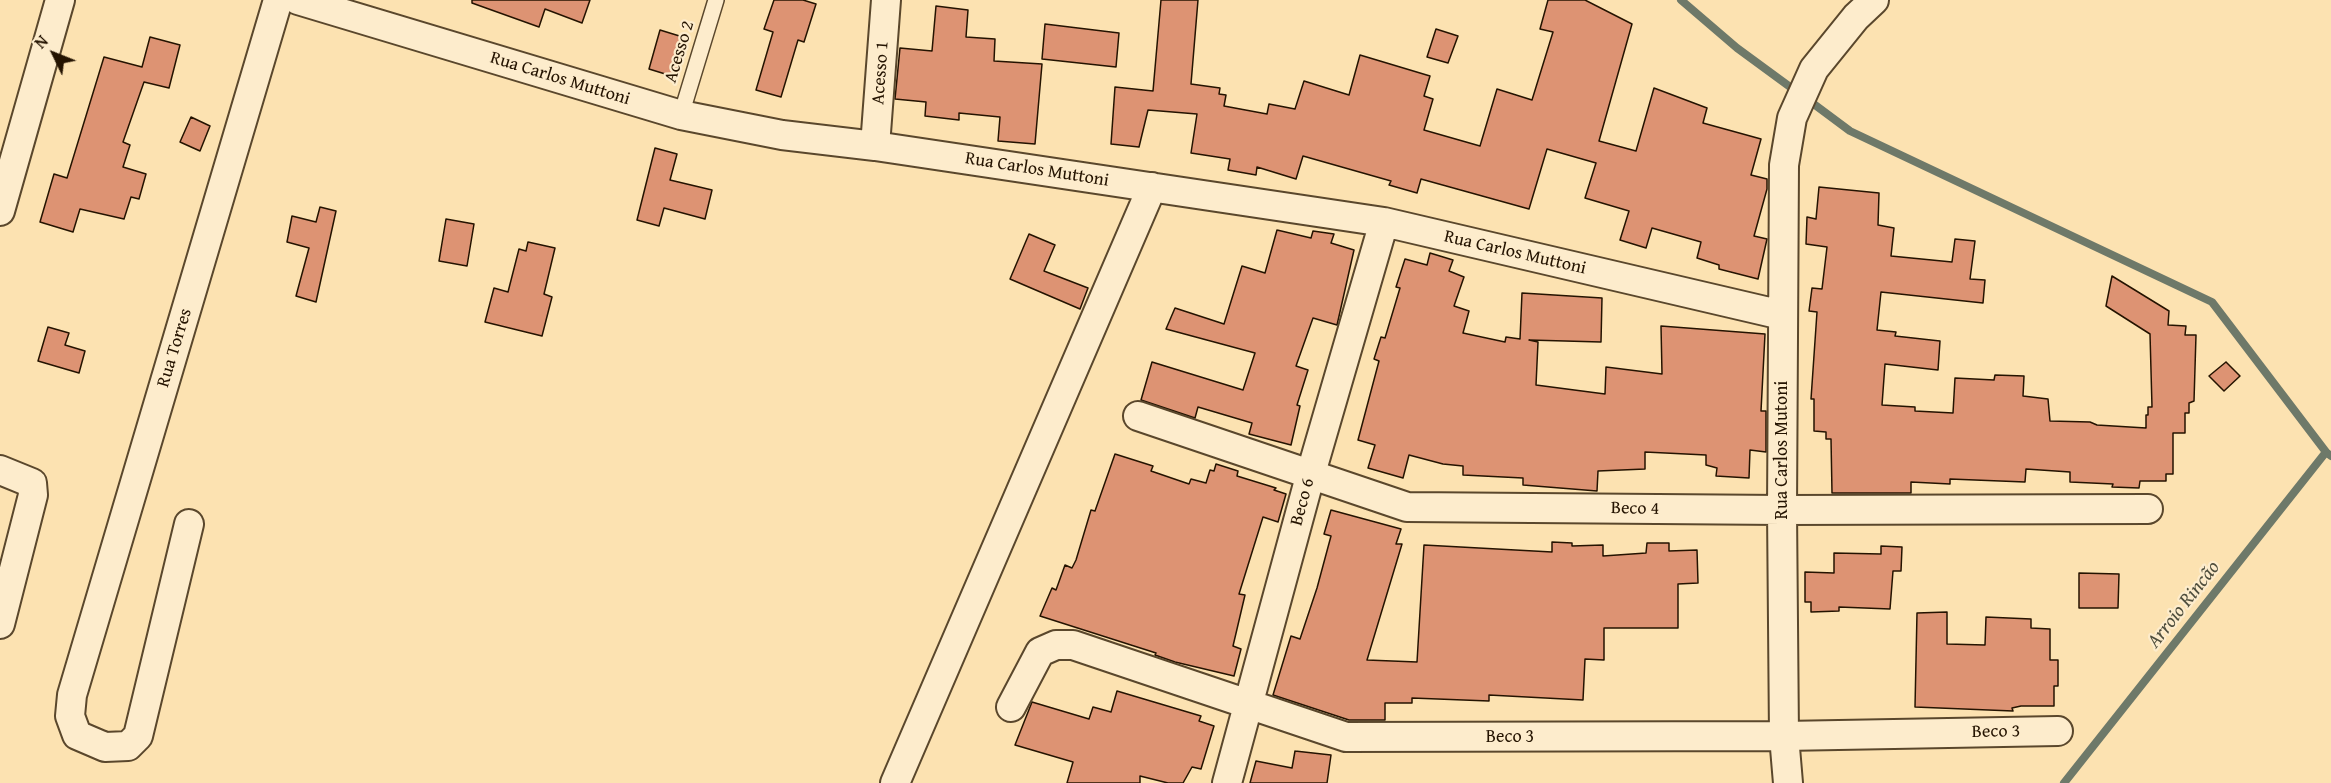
<!DOCTYPE html>
<html>
<head>
<meta charset="utf-8">
<style>
  body { margin:0 }
  #map { position:relative; width:2331px; height:783px; overflow:hidden; background:#fce2b1; font-family:"Gentium Book Plus",serif }
  canvas { display:block }
  .north { position:absolute; left:24px; top:24px; width:60px; height:60px; -webkit-text-stroke:4px #fdeccc; paint-order:stroke; rotate:313deg; font-size:16px; font-weight:700; line-height:24px; text-align:center; color:#241300 }
  .north::after { content:''; display:block; margin:auto; width:21px; height:27px; background:#241300; clip-path:polygon(50% 0,100% 100%,50% 72%,0 100%) }
</style>
</head>
<body>
<div id="map">
<canvas width="2331" height="783"></canvas>
<div class="north">N</div>
</div>
<script>
const g = document.querySelector('canvas').getContext('2d');
g.lineJoin = 'round';
function toPath(rows) {
  const path = new Path2D();
  for (const r of rows) {
    path.moveTo(r[0], r[1]);
    for (let i = 2; i < r.length; i += 2) path.lineTo(r[i], r[i + 1]);
  }
  return path;
}
function strokePath(path, color, width, dash) {
  g.strokeStyle = color;
  g.lineWidth = width;
  g.lineCap = dash ? 'butt' : 'round';
  g.setLineDash(dash || []);
  g.stroke(path);
}
function fill(path, color) {
  g.fillStyle = color;
  g.fill(path, 'evenodd');
}
function write(font, color, halo, rows, align = 'center') {
  g.font = font + ' "Gentium Book Plus",serif';
  g.lineWidth = 4.5;
  g.setLineDash([]);
  g.textBaseline = 'middle';
  g.strokeStyle = halo;
  g.fillStyle = color;
  for (const [text, x, y, turn = 0] of rows) {
    g.save();
    g.translate(x, y);
    g.rotate((+turn || 0) * Math.PI / 180);
    g.textAlign = isNaN(turn) ? turn : align;
    if (halo) g.strokeText(text, 0, 0);
    g.fillText(text, 0, 0);
    g.restore();
  }
}
strokePath(toPath([
  [1681,0,1737,48,1797,92],
  [1807,99,1850,131,2212,302,2326,452],
  [2064,783,2326,452,2331,456]
]), '#6e7969', 8);
const building = toPath([
  [472,0,590,0,582,23,545,9,539,27,472,3,472,0],
  [774,0,803,0,816,4,804,42,798,40,781,97,756,90,773,32,764,29,774,0],
  [1161,0,1198,0,1191,84,1220,88,1219,94,1226,95,1224,106,1267,114,1269,104,1295,109,1304,81,1349,95,1360,55,1430,76,1424,96,1433,99,1424,130,1480,146,1497,89,1532,100,1553,32,1540,29,1548,0,1585,0,1632,24,1599,141,1636,151,1654,88,1707,108,1703,123,1761,139,1751,175,1767,179,1767,189,1754,236,1767,239,1758,279,1719,269,1719,265,1697,258,1701,242,1652,228,1646,248,1620,240,1629,211,1585,198,1596,163,1547,149,1529,209,1421,179,1417,193,1389,185,1391,181,1303,156,1296,179,1257,167,1256,175,1228,170,1230,159,1191,153,1197,114,1148,110,1139,147,1111,144,1115,87,1153,91,1161,0],
  [936,6,968,10,966,37,995,39,994,61,1042,64,1035,144,998,141,1000,117,959,113,959,120,925,116,926,102,895,99,900,48,932,51,936,6],
  [1045,24,1119,33,1116,67,1042,59,1045,24],
  [1436,29,1458,36,1448,63,1427,57,1436,29],
  [660,30,686,38,675,77,649,69,660,30],
  [150,37,180,45,169,88,144,82,123,142,130,145,123,167,146,174,139,199,131,197,124,219,80,209,73,232,40,222,54,174,67,178,104,57,142,67,150,37],
  [191,117,210,126,200,151,180,142,191,117],
  [655,148,677,154,670,180,712,190,705,219,664,208,659,226,637,220,655,148],
  [1819,187,1879,193,1878,225,1894,228,1891,256,1952,262,1955,239,1975,241,1970,279,1985,280,1983,303,1881,292,1877,330,1896,332,1895,336,1940,341,1938,370,1885,364,1882,405,1915,407,1915,411,1953,413,1955,378,1994,380,1995,375,2024,376,2023,396,2048,399,2050,421,2090,422,2097,425,2146,428,2146,415,2148,415,2148,407,2152,407,2150,334,2106,306,2112,276,2169,311,2168,325,2186,326,2185,335,2196,335,2194,401,2189,403,2189,413,2185,413,2185,433,2173,433,2173,474,2166,474,2166,481,2140,481,2139,488,2112,487,2113,484,2070,482,2070,472,2026,469,2025,482,1950,479,1950,484,1911,482,1911,493,1832,493,1831,439,1826,439,1826,432,1814,431,1814,399,1811,399,1817,312,1809,311,1812,288,1822,289,1827,247,1806,244,1807,217,1816,219,1819,187],
  [320,207,336,211,316,302,296,296,309,248,287,242,292,216,316,222,320,207],
  [446,219,474,224,467,266,439,261,446,219],
  [1277,230,1311,238,1313,231,1334,234,1331,243,1354,250,1337,325,1313,318,1296,366,1308,370,1297,405,1300,406,1291,445,1249,434,1252,423,1198,407,1195,418,1141,400,1152,362,1243,390,1255,353,1166,329,1175,308,1224,324,1242,266,1265,273,1277,230],
  [1029,234,1055,245,1044,271,1088,288,1080,309,1010,279,1029,234],
  [528,242,555,248,544,294,552,297,542,336,485,322,494,288,508,292,519,249,526,251,528,242],
  [1430,253,1453,260,1449,271,1464,277,1454,306,1469,311,1463,333,1505,342,1506,337,1520,339,1522,293,1602,298,1601,342,1529,340,1538,342,1536,385,1605,394,1606,367,1662,374,1661,326,1765,334,1761,411,1766,411,1766,452,1750,450,1749,478,1716,476,1717,468,1706,465,1706,455,1645,452,1645,469,1598,471,1597,491,1523,485,1523,478,1463,475,1463,466,1443,464,1409,455,1403,478,1368,468,1375,445,1358,440,1379,361,1374,359,1381,337,1385,338,1400,288,1396,287,1405,259,1427,265,1430,253],
  [48,327,69,333,65,345,85,351,79,373,38,361,48,327],
  [2226,362,2240,376,2224,391,2209,376,2226,362],
  [1115,454,1153,466,1151,471,1189,484,1191,479,1206,483,1210,470,1214,471,1216,464,1238,471,1237,476,1276,488,1274,490,1286,494,1278,522,1263,517,1239,594,1245,595,1233,646,1241,649,1234,676,1175,662,1155,655,1156,653,1040,616,1052,588,1056,590,1065,565,1072,568,1076,560,1091,510,1095,511,1115,454],
  [1331,510,1401,529,1396,544,1402,544,1367,660,1417,662,1424,545,1552,552,1552,542,1572,543,1572,546,1603,545,1603,556,1646,553,1647,543,1669,543,1669,551,1697,550,1698,583,1678,584,1678,628,1604,628,1604,660,1585,659,1583,700,1489,695,1489,701,1412,698,1412,703,1385,703,1385,720,1349,720,1273,695,1291,636,1300,639,1317,588,1331,536,1324,534,1331,510],
  [1881,546,1902,547,1901,571,1893,571,1890,609,1839,607,1839,611,1811,612,1811,602,1805,602,1805,572,1834,573,1834,553,1881,554,1881,546],
  [2079,573,2119,574,2118,608,2079,608,2079,573],
  [1947,612,1947,644,1985,645,1986,617,2031,619,2031,628,2050,629,2050,660,2058,660,2058,686,2054,686,2054,706,2021,706,2012,708,2013,711,1915,707,1917,613,1947,612],
  [1117,691,1201,716,1199,721,1214,726,1201,769,1192,767,1183,783,1168,783,1140,776,1140,783,1067,783,1073,762,1015,745,1032,702,1089,719,1093,707,1111,712,1117,691],
  [1295,751,1331,755,1327,783,1250,783,1256,761,1292,768,1295,751]
]);
fill(building, '#dd9373');
strokePath(building, '#241300', 1.5);
const lane = toPath([
  [681,115,716,0]
]);
const street = toPath([
  [298,0,681,115,782,135,875,146,1384,222,1782,315],
  [875,146,886,0],
  [0,211,60,0],
  [1138,416,1407,507,1782,510,2148,509],
  [0,470,32,483,33,495,0,624],
  [189,524,138,736,128,746,105,747,77,735,70,716,72,695,278,0],
  [1011,707,1040,652,1056,645,1073,645,1346,737,1784,736,2058,731],
  [895,783,1152,187],
  [1227,783,1311,473,1384,222],
  [1788,783,1784,736,1782,510,1784,165,1792,118,1814,69,1856,17,1874,0]
]);
strokePath(lane, '#5a472c', 18);
strokePath(street, '#5a472c', 32);
strokePath(lane, '#fdeccc', 15);
strokePath(street, '#fdeccc', 28);
write('18px', '#241300', '#fdeccc', [
  ["Acesso 2",680,52,-73],
  ["Acesso 1",881,73,-86],
  ["Rua Carlos Muttoni",560,79,17],
  ["Rua Carlos Muttoni",1037,170,9],
  ["Rua Carlos Muttoni",1515,253,13],
  ["Rua Torres",175,348,-73],
  ["Rua Carlos Mutoni",1782,450,-90],
  ["Beco 6",1303,502,-75],
  ["Beco 4",1635,509,1],
  ["Beco 3",1996,732,-1],
  ["Beco 3",1510,737]
]);
write('italic 20px', '#4f4e3d', '#fdeccc', [
  ["Arroio Rincão",2184,605,-52]
]);
</script>
</body>
</html>
